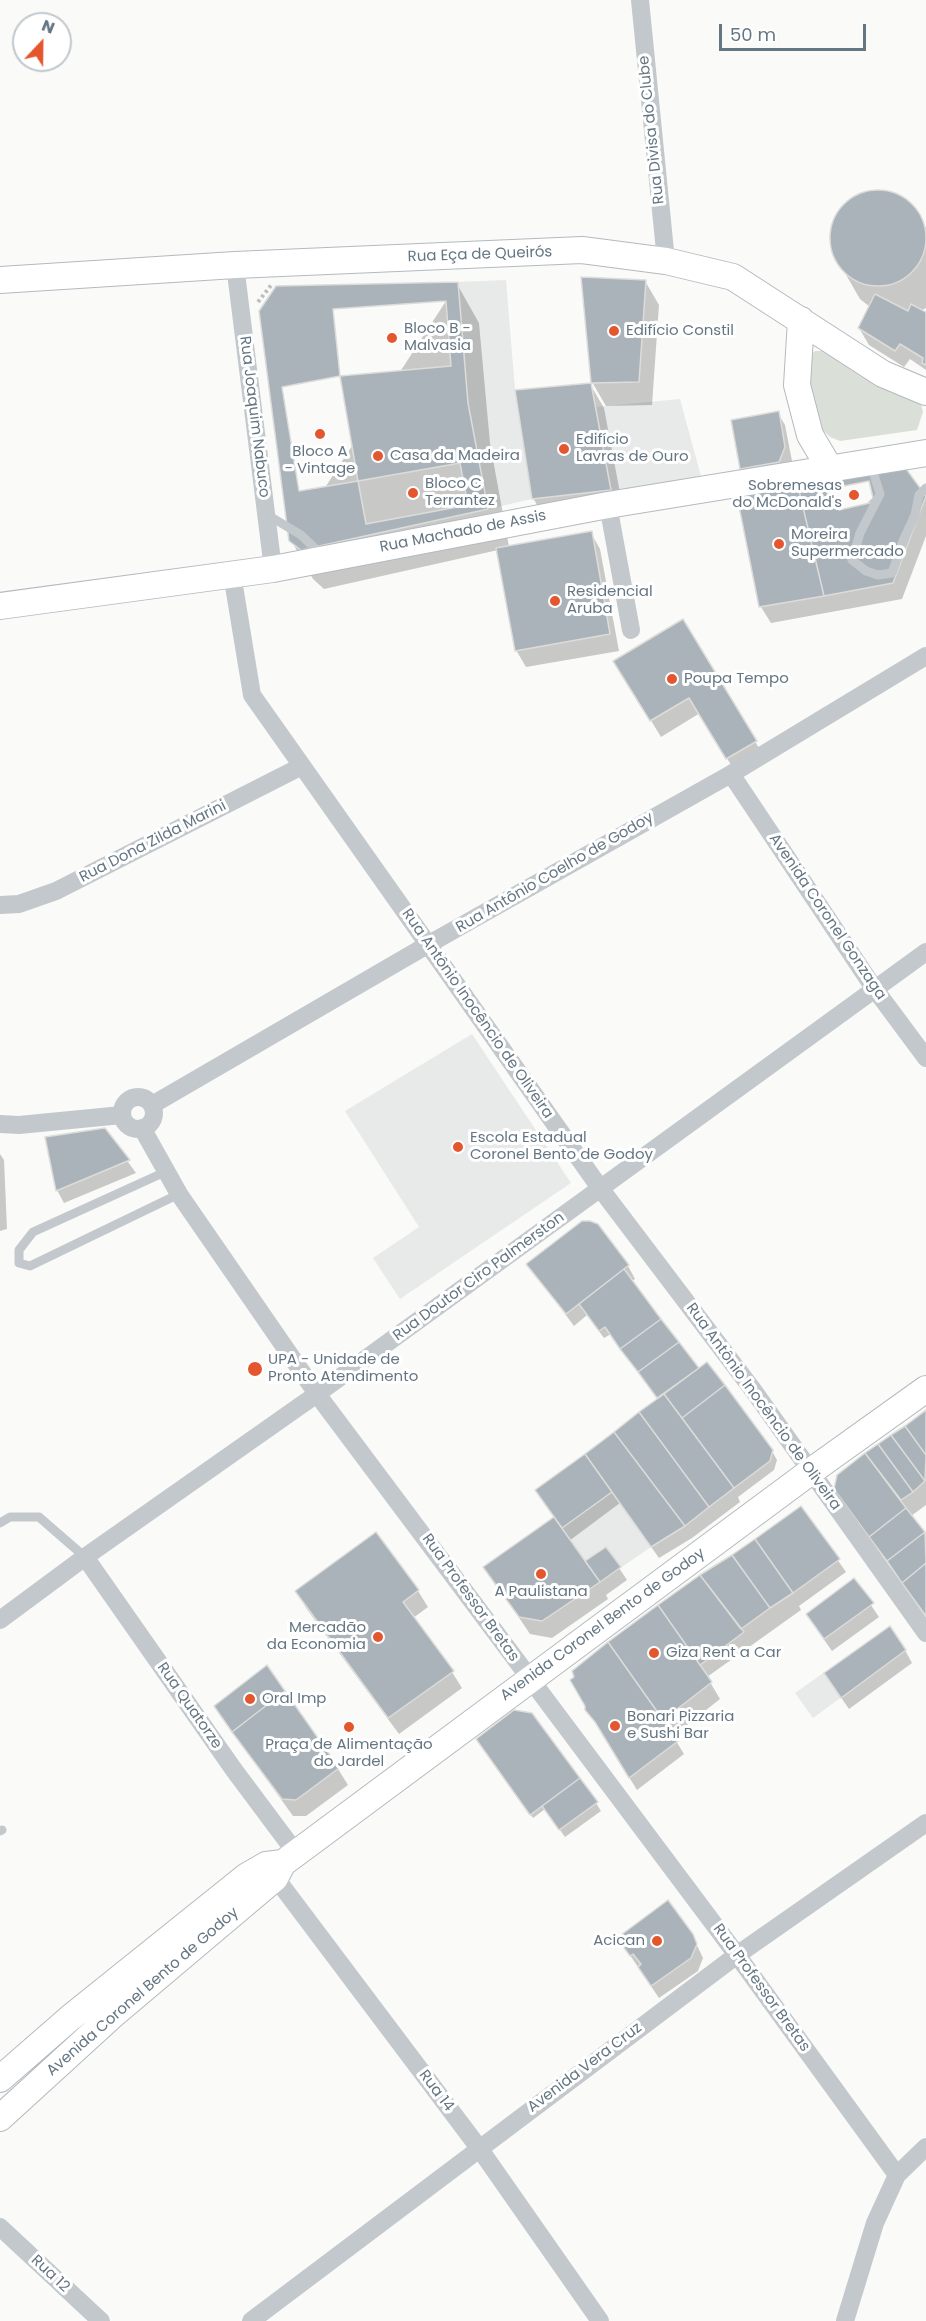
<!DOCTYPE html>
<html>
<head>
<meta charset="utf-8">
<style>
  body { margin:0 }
  #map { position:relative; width:926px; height:2321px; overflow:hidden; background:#fafaf8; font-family:Poppins,sans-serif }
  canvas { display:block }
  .north { position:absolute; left:12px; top:12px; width:60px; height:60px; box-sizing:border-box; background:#fff; border:2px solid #c1c8cd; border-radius:50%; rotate:22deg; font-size:16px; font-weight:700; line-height:24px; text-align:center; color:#657683 }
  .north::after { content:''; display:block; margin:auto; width:21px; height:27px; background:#e4572e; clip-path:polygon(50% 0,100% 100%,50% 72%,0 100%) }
  .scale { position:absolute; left:719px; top:24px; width:147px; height:27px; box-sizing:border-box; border:3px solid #657683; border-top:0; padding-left:8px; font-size:18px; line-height:21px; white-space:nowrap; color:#657683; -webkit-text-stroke:4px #fff; paint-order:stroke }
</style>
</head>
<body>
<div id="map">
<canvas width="926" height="2321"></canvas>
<div class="north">N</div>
<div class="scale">50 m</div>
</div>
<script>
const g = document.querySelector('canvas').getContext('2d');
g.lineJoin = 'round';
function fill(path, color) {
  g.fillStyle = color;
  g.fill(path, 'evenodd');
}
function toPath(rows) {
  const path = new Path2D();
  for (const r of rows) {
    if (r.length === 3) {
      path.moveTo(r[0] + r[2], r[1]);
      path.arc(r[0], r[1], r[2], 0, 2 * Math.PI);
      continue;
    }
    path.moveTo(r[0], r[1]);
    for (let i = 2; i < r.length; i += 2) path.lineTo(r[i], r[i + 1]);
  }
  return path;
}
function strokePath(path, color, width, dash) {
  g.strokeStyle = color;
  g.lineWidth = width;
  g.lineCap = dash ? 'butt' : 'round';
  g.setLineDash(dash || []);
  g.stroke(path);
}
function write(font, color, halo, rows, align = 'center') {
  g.font = font + ' Poppins,sans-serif';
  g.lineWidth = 6;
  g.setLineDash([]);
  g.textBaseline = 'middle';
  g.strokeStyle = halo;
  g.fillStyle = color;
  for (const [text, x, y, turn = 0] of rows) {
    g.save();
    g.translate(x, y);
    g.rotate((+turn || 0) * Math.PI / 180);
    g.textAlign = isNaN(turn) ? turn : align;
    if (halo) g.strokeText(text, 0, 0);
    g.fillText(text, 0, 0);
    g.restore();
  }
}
fill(toPath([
  [506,280,515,390,532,499,488,509,468,403,458,282],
  [680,399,702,480,611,490,595,407],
  [472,1034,571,1183,400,1299,373,1258,419,1227,345,1111],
  [585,1454,651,1547,600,1582,535,1490],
  [890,1626,906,1650,813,1718,795,1693]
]), '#e8e9e9');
fill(toPath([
  [815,351,826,351,921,404,923,412,917,430,840,441,830,437,818,425,807,405,808,358]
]), '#dadfd7');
fill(toPath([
  [880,191,902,197,911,204,926,228,926,308,920,311,926,313,926,370,910,359,904,367,869,345,859,328,870,307,860,299,841,266,832,245,834,222,847,203,857,196],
  [645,281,659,305,652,405,606,406,592,382],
  [457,284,479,323,490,443,509,547,591,533,600,549,619,651,526,667,516,650,498,550,324,589,313,579,291,540],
  [590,384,604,408,624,514,547,522,533,498],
  [778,413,785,425,792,461,785,474,749,481,742,468],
  [903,468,926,499,926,536,902,599,771,623,761,607],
  [682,621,765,758,737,775,700,713,661,737,615,661],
  [104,1129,136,1173,64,1203,57,1190,47,1138],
  [0,1154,4,1160,7,1229,0,1231],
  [597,1225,628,1266,635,1279,632,1281,698,1370,772,1451,777,1460,774,1470,738,1497,740,1502,692,1538,659,1558,620,1503,569,1541,585,1563,619,1568,627,1580,606,1595,608,1599,552,1638,530,1634,485,1567,555,1518,537,1490,659,1399,611,1334,604,1338,587,1315,574,1326,528,1264],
  [926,1412,926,1505,911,1516,926,1537,926,1615,843,1502,839,1476],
  [801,1508,846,1572,799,1606,801,1610,707,1677,720,1699,673,1736,684,1754,637,1790,585,1706],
  [854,1580,879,1617,832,1651,815,1627],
  [297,1591,418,1591,428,1607,413,1618,452,1672,462,1688,399,1734,306,1608],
  [905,1650,912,1663,849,1709,833,1686],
  [480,1742,596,1803,601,1811,565,1837,545,1809,533,1818],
  [242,1745,338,1769,348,1785,306,1816,293,1816],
  [692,1935,703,1958,698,1971,659,1998,619,1939]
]), '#0003');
const building = toPath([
  [878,238,48],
  [581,277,646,280,639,382,591,383,581,277],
  [458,282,468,403,488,509,301,550,289,541,259,311,276,286,458,282],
  [875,294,908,311,911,304,926,312,926,365,922,363,923,358,900,344,895,351,858,328,875,294],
  [446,301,451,366,340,376,333,309,446,301],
  [340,376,358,481,299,491,282,387,340,376],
  [591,383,611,490,532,499,515,390,591,383],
  [779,411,785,447,779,462,740,469,731,420,779,411],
  [460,463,468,505,366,524,358,481,460,463],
  [904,466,926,496,893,583,824,596,797,482,904,466],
  [869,481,874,502,839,510,834,488,869,481],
  [797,482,824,596,759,607,736,491,797,482],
  [592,531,610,634,515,651,496,548,592,531],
  [683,619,757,741,726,759,689,698,650,721,613,661,683,619],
  [105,1128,130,1160,56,1191,45,1137,105,1128],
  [582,1221,590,1221,598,1224,629,1265,566,1314,526,1264,582,1221],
  [624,1269,661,1319,620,1349,605,1327,599,1331,579,1304,624,1269],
  [661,1319,679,1342,638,1372,620,1349,661,1319],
  [679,1342,699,1368,657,1398,638,1372,679,1342],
  [707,1362,725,1385,682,1418,664,1394,707,1362],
  [725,1385,773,1450,770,1461,734,1488,682,1418,725,1385],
  [664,1394,734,1488,709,1507,639,1412,664,1394],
  [926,1410,926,1455,905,1426,926,1410],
  [639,1412,709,1507,685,1526,614,1432,639,1412],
  [905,1426,926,1455,925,1481,891,1435,905,1426],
  [614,1432,685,1526,651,1547,585,1454,614,1432],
  [891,1435,925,1481,913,1492,878,1444,891,1435],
  [878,1444,913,1492,901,1500,865,1453,878,1444],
  [865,1453,906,1508,869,1537,834,1489,837,1475,865,1453],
  [585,1454,612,1492,562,1528,535,1490,585,1454],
  [801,1506,840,1559,793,1593,755,1539,801,1506],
  [906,1508,925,1532,887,1561,869,1537,906,1508],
  [554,1517,600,1582,542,1621,519,1617,483,1567,554,1517],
  [376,1532,419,1590,403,1602,454,1671,388,1718,295,1591,376,1532],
  [925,1532,926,1563,902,1583,887,1561,925,1532],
  [755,1539,793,1593,770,1608,732,1555,755,1539],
  [606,1547,621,1567,600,1582,585,1561,606,1547],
  [732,1555,770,1608,741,1629,700,1575,732,1555],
  [926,1563,926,1616,902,1583,926,1563],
  [700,1575,744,1632,700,1665,658,1605,700,1575],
  [854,1578,874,1603,824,1639,806,1614,854,1578],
  [658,1605,712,1682,663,1720,608,1642,658,1605],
  [890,1626,906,1650,841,1698,824,1673,890,1626],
  [608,1642,678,1741,629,1778,595,1722,585,1710,585,1706,570,1680,574,1677,572,1671,608,1642],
  [267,1665,285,1691,232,1732,214,1706,267,1665],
  [285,1691,339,1768,296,1800,282,1799,232,1732,285,1691],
  [514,1710,532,1713,580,1778,530,1815,476,1739,514,1710],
  [580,1778,598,1802,559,1830,542,1806,580,1778],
  [668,1900,693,1934,697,1944,691,1958,651,1986,638,1967,641,1964,633,1954,630,1956,617,1938,668,1900]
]);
fill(building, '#aab3b9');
strokePath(building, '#dcdcda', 1.5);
const secondary = toPath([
  [0,280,235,265,582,250,666,261,733,277,883,374,926,392],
  [801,320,797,385,810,435,830,469],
  [0,606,273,569,608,505,926,453],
  [0,2079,70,2018,247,1876,266,1865,283,1863],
  [0,2118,115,2013,275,1878,283,1863,810,1472,926,1389]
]);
strokePath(secondary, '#b3babf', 28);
strokePath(toPath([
  [258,302,272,284]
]), '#bbbfc2', 4, [3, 3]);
strokePath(toPath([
  [871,465,880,494,860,533,852,560,866,571,878,575,892,573,903,541,915,515,919,495,926,488],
  [266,514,301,535,322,555],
  [165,1172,33,1232,19,1250,19,1263,30,1266,179,1194],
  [0,1523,10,1517,39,1517,85,1557],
  [0,1831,2,1830]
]), '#c3c8cc', 9);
strokePath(toPath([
  [640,0,666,261],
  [235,265,273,569],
  [608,505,631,630],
  [232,574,252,695,600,1188,753,1390,926,1633],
  [731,774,874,988,926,1058],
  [0,905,19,904,56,891,302,766],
  [138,1113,16],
  [152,1105,429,944,731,774,926,656],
  [0,1124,19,1125,122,1115],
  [142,1128,179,1194,317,1394,737,1955,897,2175],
  [85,1557,234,1770,296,1853],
  [0,1620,85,1557,317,1394,926,952],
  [269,1869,479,2148,600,2321],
  [0,2227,101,2321],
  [251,2321,737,1955,926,1823],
  [845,2321,875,2223,897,2175,926,2147]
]), '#c3c8cc', 18);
strokePath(secondary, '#fff', 26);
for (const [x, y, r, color] of [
  [614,331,6,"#e4572e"],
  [392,338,6,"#e4572e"],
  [320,434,6,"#e4572e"],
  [564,449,6,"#e4572e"],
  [378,456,6,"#e4572e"],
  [413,493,6,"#e4572e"],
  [854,495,6,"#e4572e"],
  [779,544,6,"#e4572e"],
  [555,601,6,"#e4572e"],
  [672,679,6,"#e4572e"],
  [458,1147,6,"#e4572e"],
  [255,1369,8,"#e4572e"],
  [541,1574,6,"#e4572e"],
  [378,1637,6,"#e4572e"],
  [654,1653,6,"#e4572e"],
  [250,1699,6,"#e4572e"],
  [615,1726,6,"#e4572e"],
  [349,1727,6,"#e4572e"],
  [657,1941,6,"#e4572e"]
]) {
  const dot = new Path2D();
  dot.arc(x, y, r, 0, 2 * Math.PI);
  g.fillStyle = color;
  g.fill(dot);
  strokePath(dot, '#fff', 2);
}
write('15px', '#657683', '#fff', [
  ["Rua Divisa do Clube",652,130,-96],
  ["Rua Eça de Queirós",480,255,-2],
  ["Rua Joaquim Nabuco",254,417,83],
  ["Rua Machado de Assis",463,532,-11],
  ["Rua Dona Zilda Marini",153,842,-27],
  ["Rua Antônio Coelho de Godoy",555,873,-30],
  ["Avenida Coronel Gonzaga",827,917,56],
  ["Rua Antônio Inocêncio de Oliveira",477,1014,55],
  ["Rua Doutor Ciro Palmerston",479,1277,-36],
  ["Rua Antônio Inocêncio de Oliveira",763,1407,54],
  ["Rua Professor Bretas",470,1598,54],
  ["Avenida Coronel Bento de Godoy",603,1625,-36],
  ["Rua Quatorze",189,1706,55],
  ["Rua Professor Bretas",761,1988,54],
  ["Avenida Coronel Bento de Godoy",143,1992,-41],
  ["Avenida Vera Cruz",585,2068,-37],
  ["Rua 14",436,2091,53],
  ["Rua 12",50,2274,43]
]);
write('15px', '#657683', '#fff', [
  ["Bloco B -",404,329],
  ["Malvasia",404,346],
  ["Edifício Constil",626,331],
  ["Edifício",576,440],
  ["Lavras de Ouro",576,457],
  ["Bloco A",320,452,"center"],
  ["- Vintage",320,469,"center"],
  ["Casa da Madeira",390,456],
  ["Bloco C",425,484],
  ["Terrantez",425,501],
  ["Sobremesas",842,486,"right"],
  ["do McDonald's",842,503,"right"],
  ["Moreira",791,535],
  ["Supermercado",791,552],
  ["Residencial",567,592],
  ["Aruba",567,609],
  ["Poupa Tempo",684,679],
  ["Escola Estadual",470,1138],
  ["Coronel Bento de Godoy",470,1155],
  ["UPA - Unidade de",268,1360],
  ["Pronto Atendimento",268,1377],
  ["A Paulistana",541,1592,"center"],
  ["Mercadão",366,1628,"right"],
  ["da Economia",366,1645,"right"],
  ["Giza Rent a Car",666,1653],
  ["Oral Imp",262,1699],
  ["Bonari Pizzaria",627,1717],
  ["e Sushi Bar",627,1734],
  ["Praça de Alimentação",349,1745,"center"],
  ["do Jardel",349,1762,"center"],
  ["Acican",645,1941,"right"]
], 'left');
</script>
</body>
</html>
